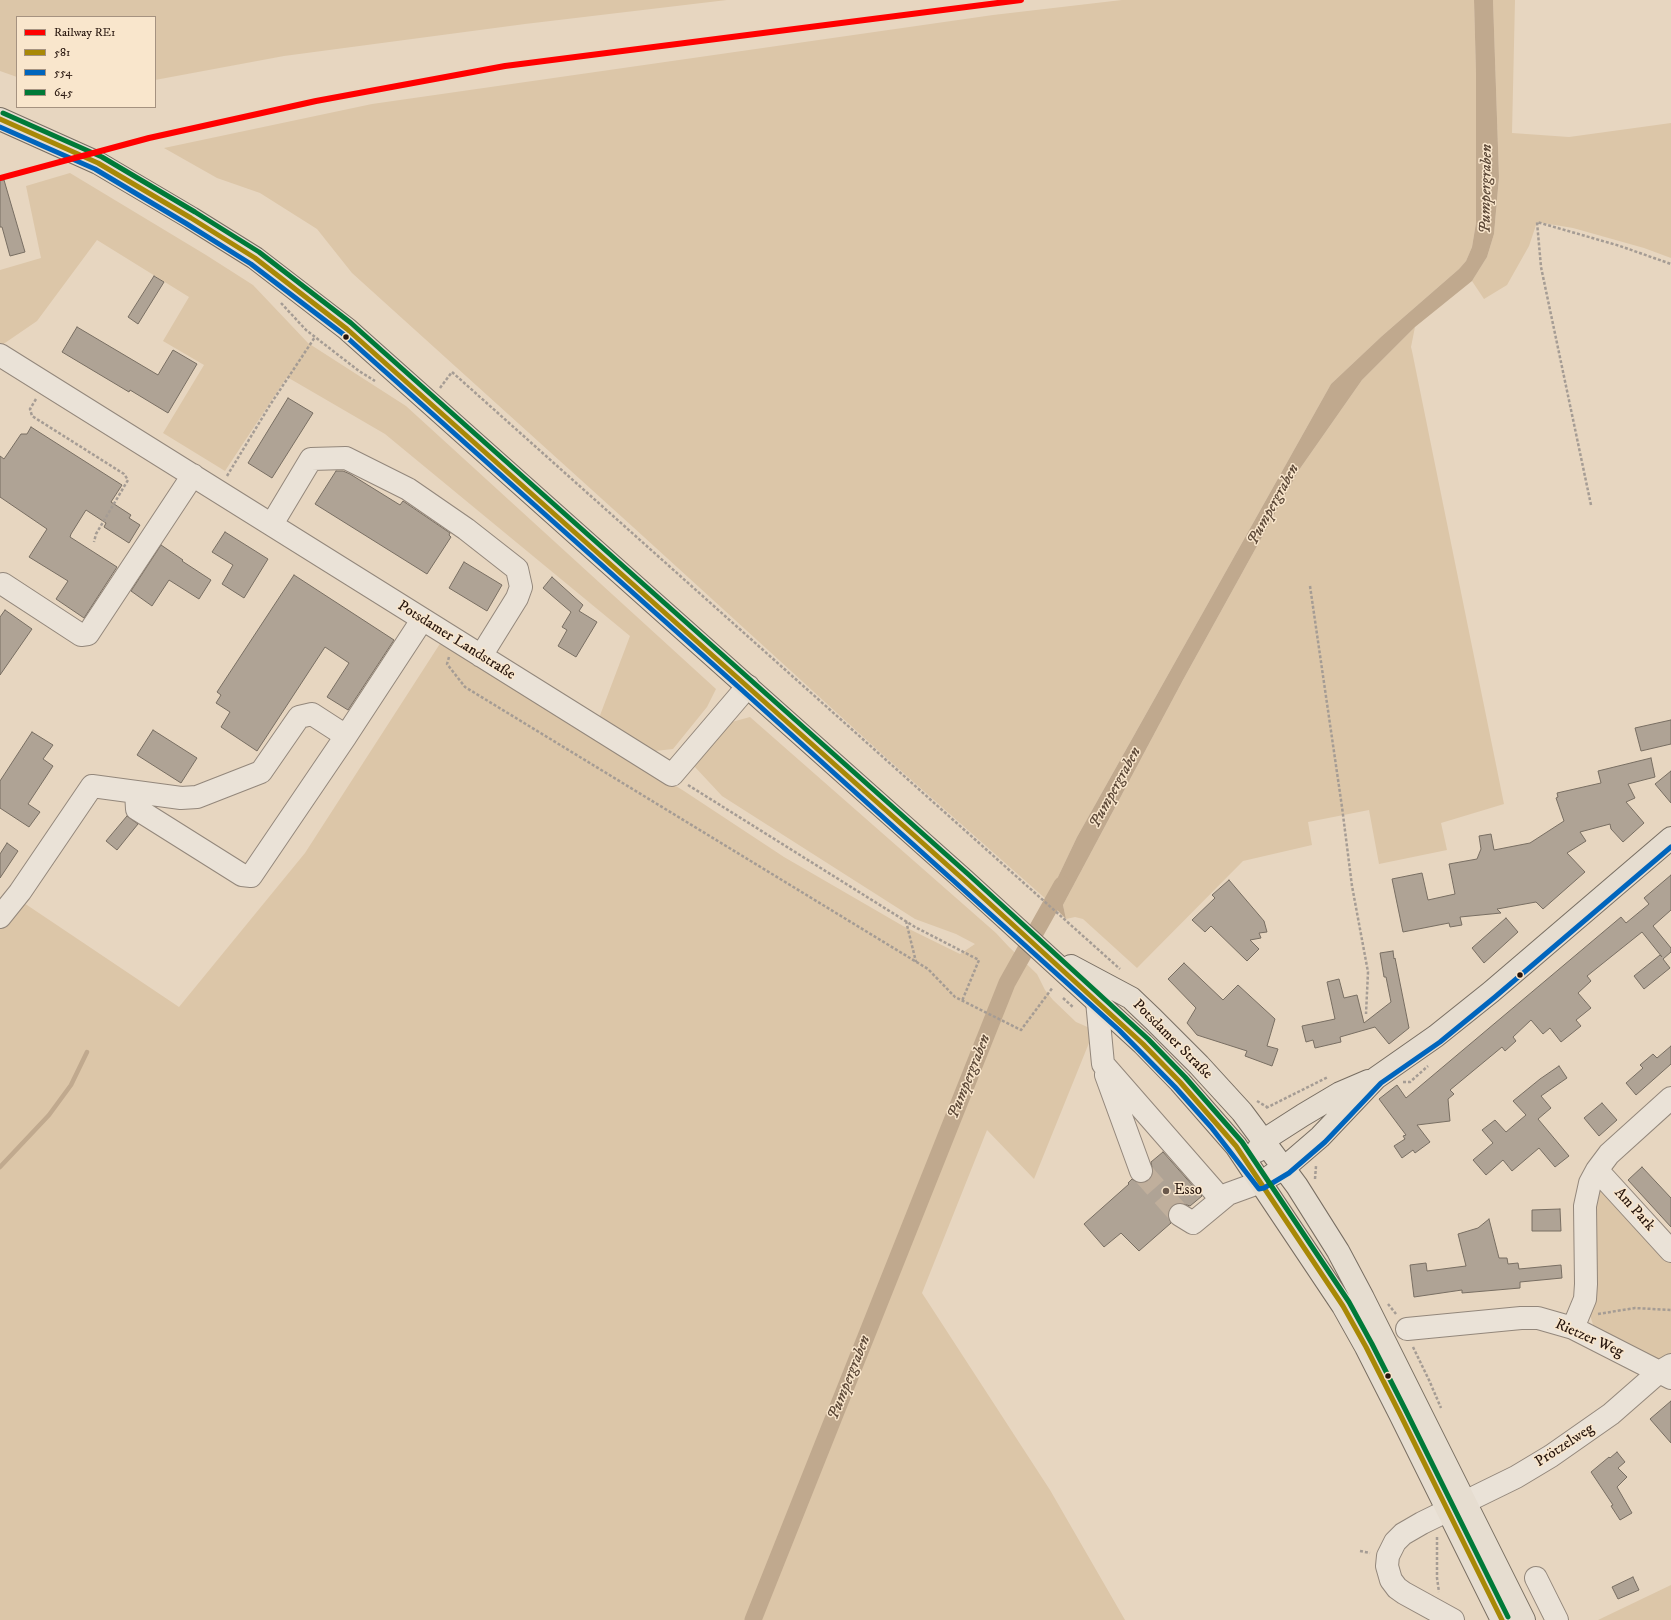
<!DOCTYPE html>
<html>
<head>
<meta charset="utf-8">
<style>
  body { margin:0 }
  #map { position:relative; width:1671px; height:1620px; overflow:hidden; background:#e7d6c0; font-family:"IM FELL DW Pica",serif }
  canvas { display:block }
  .legend { position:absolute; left:16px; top:16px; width:140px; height:92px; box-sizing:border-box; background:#f9e6cc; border:1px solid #a59280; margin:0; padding:5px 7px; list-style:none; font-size:12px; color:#26150d }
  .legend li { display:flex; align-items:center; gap:8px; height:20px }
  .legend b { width:20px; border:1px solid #a59280 }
</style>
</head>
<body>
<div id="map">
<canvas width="1671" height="1620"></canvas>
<ul class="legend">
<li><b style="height:5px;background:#f00"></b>Railway RE1</li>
<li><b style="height:5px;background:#a88806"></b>581</li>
<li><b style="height:5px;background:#0065bd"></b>554</li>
<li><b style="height:5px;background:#007a38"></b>645</li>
</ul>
</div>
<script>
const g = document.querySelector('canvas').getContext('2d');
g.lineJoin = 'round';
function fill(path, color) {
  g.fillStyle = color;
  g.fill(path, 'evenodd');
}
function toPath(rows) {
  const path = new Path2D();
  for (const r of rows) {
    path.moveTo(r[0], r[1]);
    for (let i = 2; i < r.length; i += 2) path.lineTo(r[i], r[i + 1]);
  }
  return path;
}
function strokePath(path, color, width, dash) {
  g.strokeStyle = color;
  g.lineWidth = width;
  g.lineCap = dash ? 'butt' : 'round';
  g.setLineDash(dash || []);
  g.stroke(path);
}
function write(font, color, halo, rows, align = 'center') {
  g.font = font + ' "IM FELL DW Pica",serif';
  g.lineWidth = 3;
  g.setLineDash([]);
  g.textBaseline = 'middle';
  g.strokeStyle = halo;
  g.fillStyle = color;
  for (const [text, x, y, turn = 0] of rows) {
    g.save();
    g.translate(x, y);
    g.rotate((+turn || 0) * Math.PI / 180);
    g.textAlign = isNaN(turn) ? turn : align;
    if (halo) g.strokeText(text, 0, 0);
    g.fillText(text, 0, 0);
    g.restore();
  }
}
fill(toPath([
  [0,0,727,0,525,24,284,56,155,80,155,17,17,17,17,77,0,71],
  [1122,0,1474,0,1476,74,1476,223,1472,247,1466,261,1459,269,1382,336,1331,384,1077,837,1047,900,882,754,633,527,352,273,317,229,260,193,217,178,164,148,372,104,993,15],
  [1493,0,1515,0,1512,133,1569,137,1671,123,1671,258,1644,248,1573,228,1537,222,1529,246,1507,285,1484,299,1472,281,1487,257,1494,234,1499,177],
  [70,173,206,255,253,285,308,343,406,406,716,689,707,707,673,749,655,751,599,718,630,636,385,434,287,377,225,471,163,433,204,365,163,341,189,297,97,240,37,321,2,345,0,344,0,270,41,258,26,186],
  [1415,327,1411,347,1412,351,1504,804,1441,823,1447,850,1379,864,1369,810,1308,822,1312,845,1243,861,1137,968,1083,919,1075,917,1066,919,1063,905,1183,680,1299,470,1362,380],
  [443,639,590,733,684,791,784,857,903,926,960,954,975,944,956,934,915,919,722,796,694,766,728,723,750,717,996,933,1009,947,1037,974,1045,990,1053,1000,1076,1022,1092,1029,1093,1033,1034,1179,987,1130,922,1293,1050,1490,1125,1620,0,1620,0,926,21,901,179,1007,305,853],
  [1596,1184,1671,1257,1671,1358,1652,1360,1594,1328,1590,1315],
  [1671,1585,1671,1620,1598,1620]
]), '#dcc6a8');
fill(toPath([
  [1474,0,1493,0,1499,177,1494,234,1487,257,1472,281,1415,327,1362,380,1299,470,1183,680,1063,905,1066,919,1047,900,1077,837,1331,384,1382,336,1459,269,1466,261,1472,247,1476,223,1476,74]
]), '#c0a98e');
strokePath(toPath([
  [0,1167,49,1115,71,1085,87,1052]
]), '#c0a98e', 4.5);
strokePath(toPath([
  [753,1620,1007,983,1062,885]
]), '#c0a98e', 17);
const building = toPath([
  [0,180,4,180,25,252,10,256,2,227,0,227,0,180],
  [154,276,164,282,138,324,128,317,154,276],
  [77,327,158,375,173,350,197,364,168,413,130,390,129,392,62,352,77,327],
  [288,398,313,413,272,478,248,463,288,398],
  [31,427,122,485,111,502,131,515,129,518,140,525,129,543,104,527,106,523,86,510,71,534,70,537,117,567,84,618,56,599,68,581,29,557,47,529,0,497,0,456,4,459,21,434,27,434,31,427],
  [336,471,343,471,350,474,400,505,403,501,450,533,449,535,451,537,427,574,315,504,336,471],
  [225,532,268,559,244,598,222,584,233,565,212,552,225,532],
  [161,545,183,560,182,561,211,580,199,599,169,580,152,606,131,591,161,545],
  [464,562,502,585,487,611,449,588,464,562],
  [294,575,394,640,348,710,327,697,349,663,325,647,257,751,221,727,230,712,216,703,221,695,217,692,294,575],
  [552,577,583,605,579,611,597,622,576,657,558,646,567,630,562,627,571,612,543,588,552,577],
  [5,610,32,629,0,675,0,617,5,610],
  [1671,720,1671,744,1641,751,1635,728,1671,720],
  [153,730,197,758,181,783,137,755,153,730],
  [32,732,53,745,43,759,53,766,28,804,40,812,29,827,0,808,0,781,32,732],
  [1651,758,1655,777,1628,784,1635,798,1626,802,1644,823,1623,842,1611,829,1610,824,1580,832,1586,841,1567,853,1585,872,1543,909,1536,902,1497,909,1501,913,1460,917,1462,925,1450,927,1449,923,1403,932,1392,879,1422,873,1428,900,1455,894,1449,864,1477,859,1481,849,1479,836,1491,834,1494,850,1530,843,1564,821,1556,798,1558,797,1557,793,1601,783,1598,771,1651,758],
  [1671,771,1671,803,1655,784,1671,771],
  [127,816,138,824,117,850,106,841,127,816],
  [7,843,18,851,0,878,0,854,7,843],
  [1671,875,1671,910,1653,926,1671,948,1671,952,1663,959,1670,968,1644,989,1634,976,1660,955,1662,957,1642,932,1587,976,1591,981,1578,993,1591,1008,1576,1020,1581,1026,1561,1042,1550,1028,1543,1034,1531,1020,1513,1037,1516,1041,1505,1051,1502,1047,1450,1090,1454,1094,1448,1099,1450,1121,1417,1125,1430,1142,1415,1153,1413,1150,1402,1158,1394,1146,1405,1139,1403,1136,1406,1135,1379,1099,1397,1085,1406,1098,1621,917,1626,923,1649,904,1644,898,1671,875],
  [1229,880,1264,921,1267,932,1259,933,1261,938,1250,940,1259,949,1247,961,1211,926,1205,932,1192,920,1215,898,1212,895,1229,880],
  [1506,918,1518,932,1484,963,1472,948,1506,918],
  [1393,951,1394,959,1395,958,1409,1028,1389,1044,1375,1027,1340,1037,1341,1042,1315,1048,1313,1040,1306,1042,1302,1026,1335,1019,1327,982,1339,979,1344,998,1357,995,1364,1023,1391,1002,1386,977,1384,977,1380,953,1393,951],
  [1184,963,1223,1000,1238,985,1275,1019,1267,1046,1278,1049,1272,1066,1245,1056,1247,1051,1197,1035,1187,1023,1196,1008,1168,979,1184,963],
  [1671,1046,1671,1064,1636,1095,1626,1083,1643,1068,1640,1065,1653,1054,1657,1058,1671,1046],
  [1559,1066,1567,1078,1541,1096,1551,1108,1538,1119,1569,1156,1555,1167,1539,1148,1512,1171,1503,1160,1486,1175,1473,1160,1493,1143,1482,1130,1495,1120,1506,1132,1526,1115,1513,1101,1540,1079,1559,1066],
  [1602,1103,1617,1120,1599,1136,1584,1118,1602,1103],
  [1163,1152,1202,1196,1190,1206,1181,1203,1174,1204,1170,1208,1168,1214,1171,1223,1139,1251,1121,1233,1104,1247,1084,1224,1129,1184,1128,1183,1132,1179,1139,1183,1145,1183,1150,1179,1153,1173,1151,1162,1163,1152],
  [1642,1167,1671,1198,1671,1227,1628,1180,1642,1167],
  [1560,1209,1561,1231,1532,1231,1532,1210,1560,1209],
  [1489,1219,1499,1258,1507,1258,1508,1264,1518,1263,1519,1269,1561,1265,1562,1278,1520,1282,1520,1288,1462,1293,1462,1290,1414,1297,1410,1265,1426,1263,1427,1271,1466,1266,1458,1234,1478,1228,1489,1219],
  [1671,1401,1671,1443,1650,1419,1671,1401],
  [1617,1452,1625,1462,1618,1468,1627,1477,1617,1487,1632,1513,1620,1520,1611,1506,1613,1505,1591,1472,1609,1457,1610,1458,1617,1452],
  [1633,1577,1639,1590,1618,1599,1612,1587,1633,1577]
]);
fill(building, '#afa395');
strokePath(building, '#786e62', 1);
strokePath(toPath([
  [1141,1171,1180,1215]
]), '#c0af9c', 22, [22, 11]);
const minor = toPath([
  [0,355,672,775,748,686],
  [272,524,311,459,346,458,408,489,466,529,517,569,521,587,517,598,481,656],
  [3,584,81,635,88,634,193,475],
  [136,792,137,809,242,875,251,876,346,736],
  [0,917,20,892,92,786,181,798,197,797,261,772,299,717,312,714,346,736,422,620],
  [1097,1001,1103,1064,1221,1199],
  [1106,1075,1141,1171],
  [1597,1170,1671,1251],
  [1180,1215,1193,1223,1228,1194,1261,1182],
  [1573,1328,1585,1299,1586,1284,1585,1206,1590,1183,1597,1170,1609,1154,1671,1098],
  [1407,1329,1521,1318,1538,1318,1573,1328,1671,1378],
  [1536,1578,1557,1620],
  [1453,1620,1404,1593,1397,1588,1391,1580,1387,1566,1388,1556,1395,1542,1403,1534,1422,1523,1516,1477,1551,1456,1611,1414,1659,1372,1671,1365]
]);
const major = toPath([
  [0,119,98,163,191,218,255,258,347,329,964,880,1143,1044,1180,1082,1236,1146,1343,1306,1366,1347,1400,1414,1502,1620],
  [1071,966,1131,998,1153,1019,1199,1065,1242,1112,1297,1186,1338,1251,1363,1298,1524,1620],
  [1257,1151,1264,1140,1303,1115,1340,1093,1368,1081],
  [1272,1175,1284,1168,1320,1137,1376,1078,1436,1036,1491,992,1671,838]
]);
strokePath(minor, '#93877b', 24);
strokePath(major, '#786e62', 24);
strokePath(toPath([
  [281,303,306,330,359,371,375,381],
  [440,388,452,372,1120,969],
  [36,399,30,409,32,416,124,474,128,480,96,534,94,542],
  [227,476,270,405,315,337],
  [1591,505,1541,267,1537,222,1620,246,1671,264],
  [1310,586,1342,807,1352,886,1368,972,1366,1014],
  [449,657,447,664,465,687,928,969,955,997,1021,1030,1053,987],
  [688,785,915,927,979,960,962,1001],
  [906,921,916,962],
  [1063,998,1074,1008],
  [1403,1082,1410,1082,1428,1066],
  [1257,1101,1267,1107],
  [1266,1108,1328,1077],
  [1315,1179,1316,1166],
  [1388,1304,1396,1314],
  [1598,1314,1635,1308,1671,1310],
  [1413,1347,1429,1380,1441,1408],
  [1437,1537,1437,1578,1439,1592],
  [1360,1551,1370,1553]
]), '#a59c94', 2.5, [3, 2]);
strokePath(minor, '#eae2d7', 22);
strokePath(major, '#e6ddd0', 22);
strokePath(toPath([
  [0,119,98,163,191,218,255,258,347,329,964,880,1143,1044,1180,1082,1236,1146,1343,1306,1366,1347,1400,1414,1502,1620]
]), '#a88806', 5);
strokePath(toPath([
  [0,127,95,169,187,224,251,264,343,334,743,691,1119,1030,1175,1087,1211,1127,1259,1189,1264,1188,1289,1173,1325,1142,1381,1083,1440,1042,1495,997,1671,847]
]), '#0065bd', 5);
strokePath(toPath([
  [3,113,102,157,195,212,259,252,351,323,969,875,1148,1039,1185,1077,1242,1142,1349,1302,1372,1344,1406,1411,1508,1617]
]), '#007a38', 5);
strokePath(toPath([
  [0,178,149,138,316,101,505,66,1021,0]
]), '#f00', 6);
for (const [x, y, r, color] of [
  [346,337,3.5,"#26150d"],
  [1520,975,3.5,"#26150d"],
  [1166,1191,4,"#6a594c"],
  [1388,1376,3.5,"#26150d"]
]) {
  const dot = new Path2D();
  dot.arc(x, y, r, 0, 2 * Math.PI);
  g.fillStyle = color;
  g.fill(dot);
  strokePath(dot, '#f9e6cc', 1.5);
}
write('15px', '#26150d', '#f9e6cc', [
  ["Potsdamer Landstraße",456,641,32],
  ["Potsdamer Straße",1172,1040,45],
  ["Am Park",1634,1210,48],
  ["Rietzer Weg",1589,1339,24],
  ["Prötzelweg",1565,1446,-33]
]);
write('15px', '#26150d', '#f9e6cc', [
  ["Esso",1174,1191]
], 'left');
write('italic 16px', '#5d4938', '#f9e6cc', [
  ["Pumpergraben",1487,189,-89],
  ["Pumpergraben",1274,505,-61],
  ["Pumpergraben",1116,788,-61],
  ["Pumpergraben",970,1077,-68],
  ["Pumpergraben",850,1378,-68]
]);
</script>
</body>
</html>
